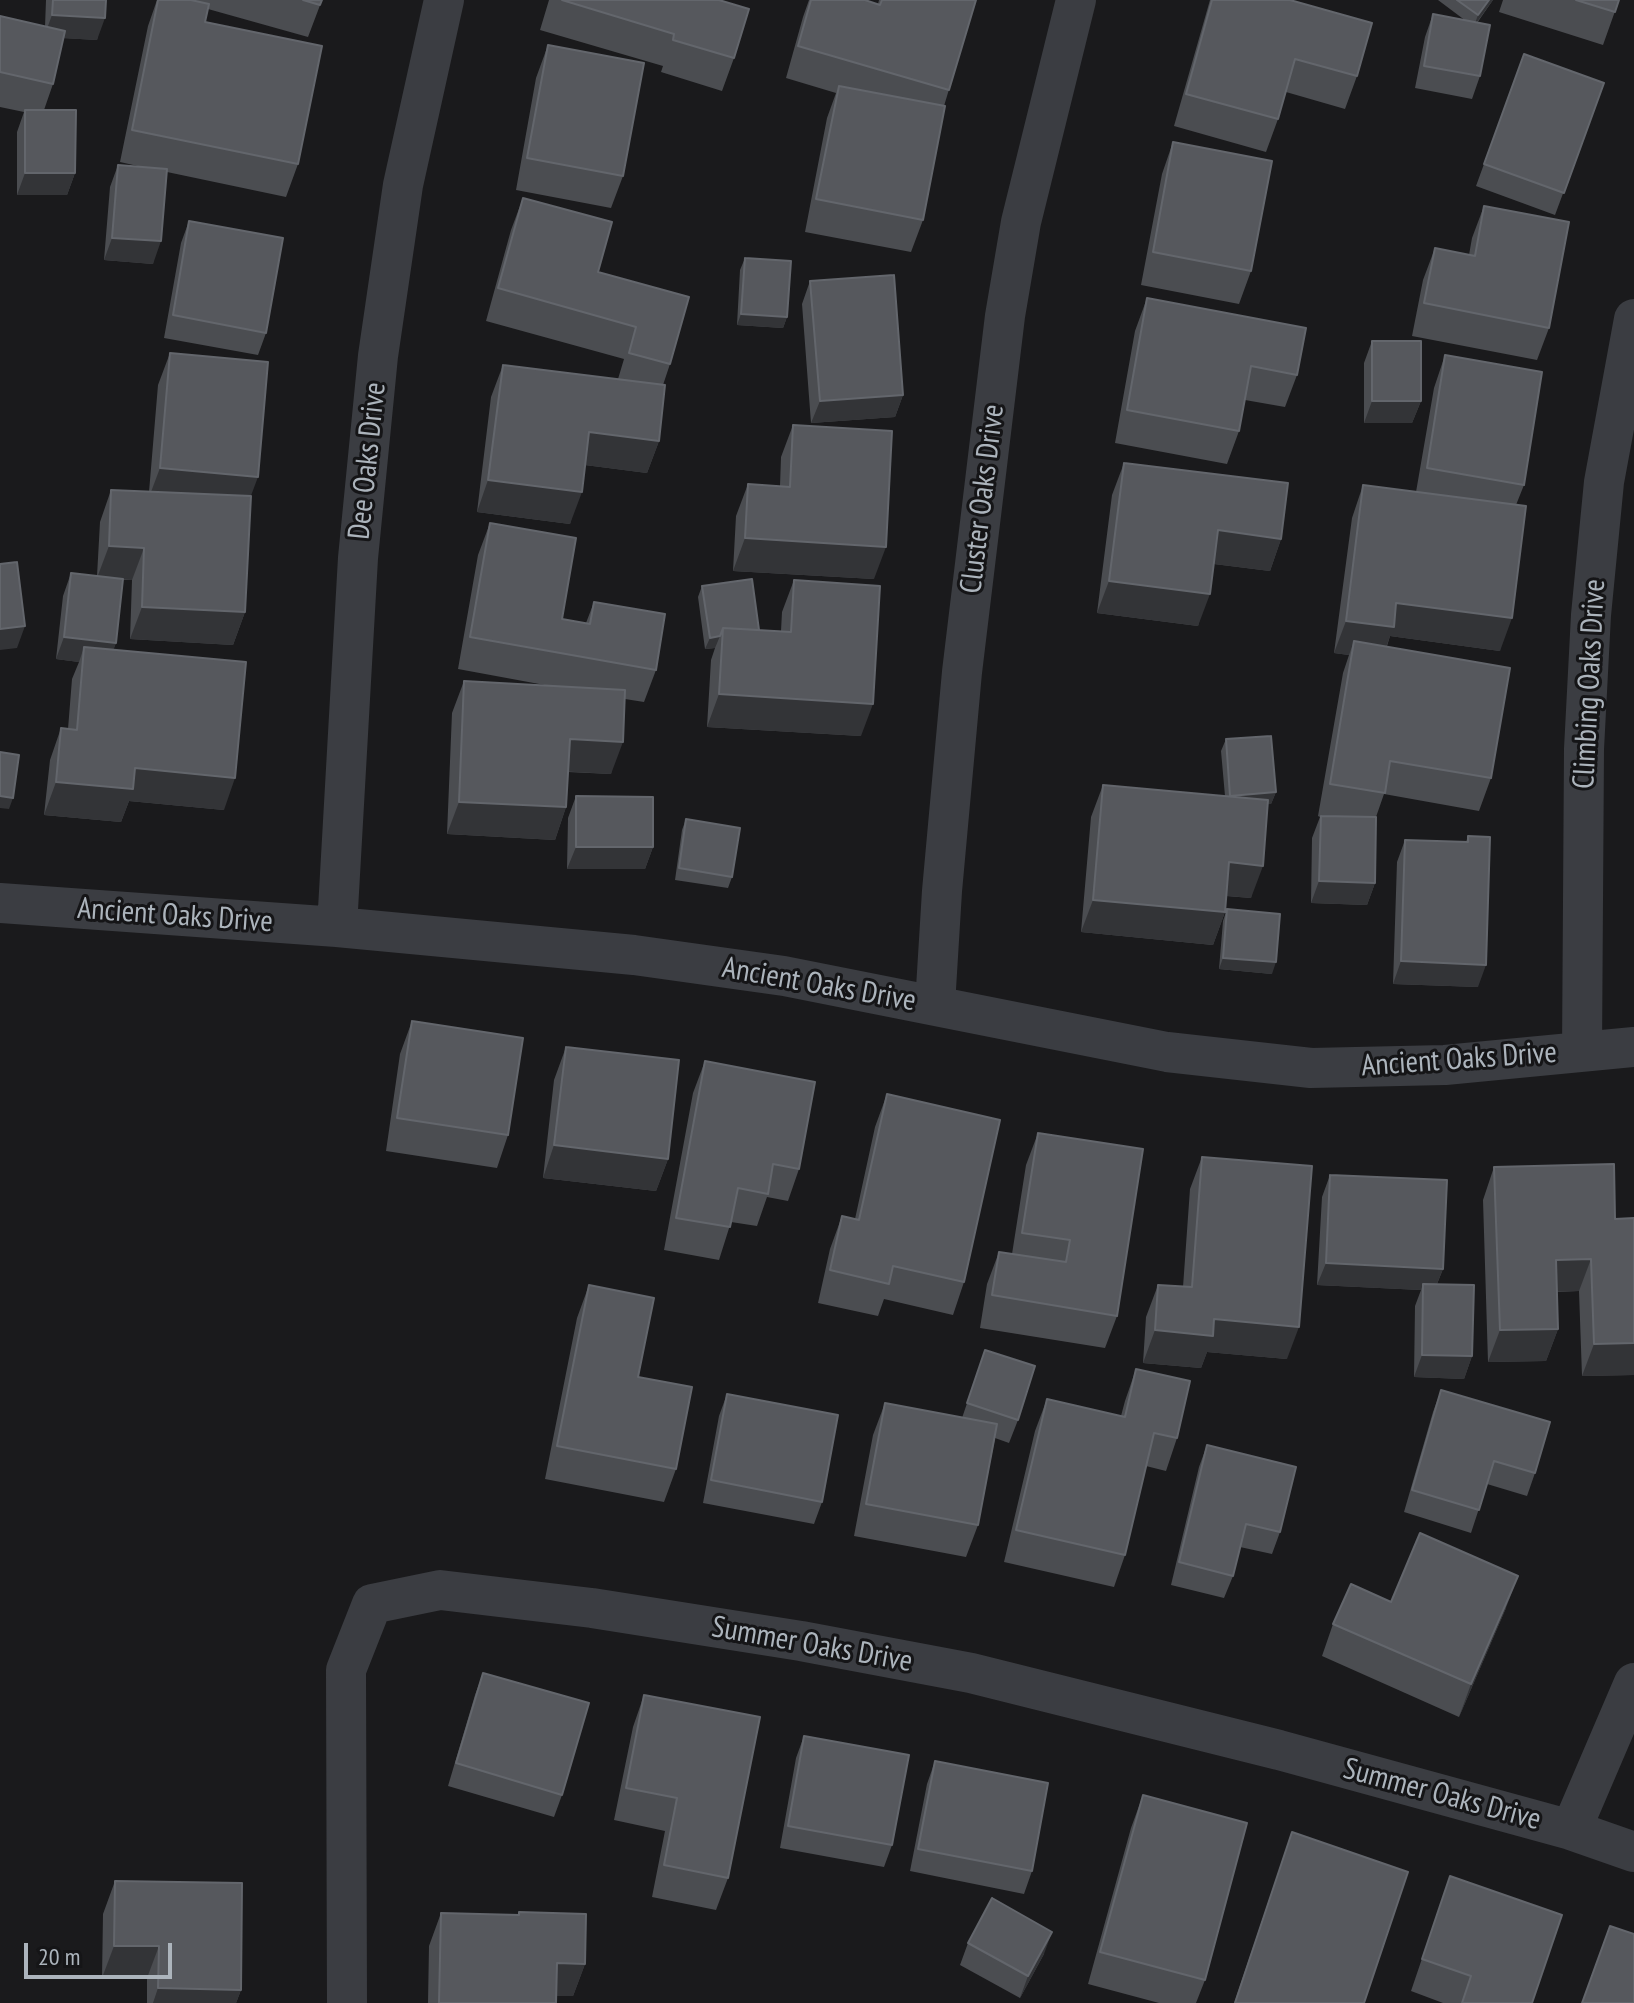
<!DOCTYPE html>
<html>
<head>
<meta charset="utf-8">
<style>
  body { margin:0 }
  #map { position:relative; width:1634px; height:2003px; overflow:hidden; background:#1a1a1c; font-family:"PT Sans Narrow",sans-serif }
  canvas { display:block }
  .scale { position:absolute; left:24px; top:1943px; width:148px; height:36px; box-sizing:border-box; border:4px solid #acb4bc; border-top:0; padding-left:10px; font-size:24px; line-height:28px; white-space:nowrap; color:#acb4bc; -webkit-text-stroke:6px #151517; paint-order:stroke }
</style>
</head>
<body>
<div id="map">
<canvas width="1634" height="2003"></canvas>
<div class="scale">20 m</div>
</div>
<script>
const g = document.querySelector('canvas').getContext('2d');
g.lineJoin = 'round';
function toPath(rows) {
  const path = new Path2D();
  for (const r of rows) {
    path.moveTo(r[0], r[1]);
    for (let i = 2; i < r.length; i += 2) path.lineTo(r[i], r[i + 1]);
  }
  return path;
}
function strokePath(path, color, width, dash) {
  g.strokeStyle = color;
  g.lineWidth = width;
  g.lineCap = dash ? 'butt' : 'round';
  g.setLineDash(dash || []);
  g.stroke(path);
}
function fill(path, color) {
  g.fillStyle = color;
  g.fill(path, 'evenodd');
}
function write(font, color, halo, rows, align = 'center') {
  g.font = font + ' "PT Sans Narrow",sans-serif';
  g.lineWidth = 6;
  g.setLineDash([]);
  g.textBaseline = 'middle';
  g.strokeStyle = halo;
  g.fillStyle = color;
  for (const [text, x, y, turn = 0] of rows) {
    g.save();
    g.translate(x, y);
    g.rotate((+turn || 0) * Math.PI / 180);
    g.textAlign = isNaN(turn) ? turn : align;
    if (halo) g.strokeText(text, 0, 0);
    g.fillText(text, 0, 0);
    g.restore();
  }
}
strokePath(toPath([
  [0,903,337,927,634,955,784,976,1167,1052,1311,1068,1445,1065,1634,1047],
  [337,927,358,558,378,356,403,185,444,0],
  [935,1005,942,891,962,672,1005,316,1021,222,1076,0],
  [1582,1052,1584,749,1591,615,1604,482,1634,319],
  [1571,1830,1634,1683],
  [347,2003,346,1670,372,1604,440,1590,592,1608,801,1641,971,1673,1279,1750,1571,1830,1634,1852]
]), '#3b3d42', 40);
fill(toPath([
  [46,0,106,0,97,40,63,38,53,84,44,110,75,173,67,195,17,195,17,132,24,112,0,107,0,16,45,27],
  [157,0,322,0,308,37,208,9,205,22,298,164,286,197,167,172,153,264,104,260,110,187,118,165,142,167,120,162,148,26],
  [549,0,719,0,734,58,722,91,661,72,663,66,540,30],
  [809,0,865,0,878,4,879,0,976,0,944,106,923,220,911,252,805,232,827,118,836,93,786,78,803,17],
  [1210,0,1290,0,1357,76,1345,109,1286,92,1278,119,1266,152,1174,126],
  [1438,0,1493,0,1477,23,1480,76,1472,99,1415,88,1425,37,1433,14,1466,21],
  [1503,0,1619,0,1603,45,1499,12],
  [548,45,623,176,611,208,516,190,536,78],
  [1524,54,1604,83,1555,215,1476,186],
  [1173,142,1251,271,1239,304,1141,285,1162,174],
  [523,198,598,272,670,364,663,385,659,441,647,473,585,465,570,524,477,512,491,397,503,365,618,379,624,359,486,321,511,230],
  [1484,206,1549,328,1537,360,1412,336,1423,280,1435,248,1469,255,1472,238],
  [189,221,266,333,258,355,164,338,181,243],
  [745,258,787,317,783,328,737,325,740,270],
  [810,281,903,395,895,417,811,423,802,304],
  [1147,298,1297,375,1285,407,1245,400,1239,431,1227,464,1115,443,1135,331],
  [1372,341,1421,401,1412,423,1364,423,1364,363],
  [170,353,250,498,245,612,233,645,130,639,132,580,123,580,116,643,113,650,224,810,129,801,121,822,44,815,50,760,61,728,68,729,72,679,79,662,56,659,63,596,71,573,97,576,100,522,111,490,149,492,158,385],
  [1445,355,1524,485,1516,505,1500,651,1390,636,1387,646,1491,778,1479,811,1384,794,1376,817,1375,883,1367,905,1311,903,1312,838,1320,817,1318,816,1343,673,1349,655,1334,653,1352,518,1363,485,1416,492,1434,388],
  [793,425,874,579,733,571,736,516,748,484,780,486,781,457],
  [1124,463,1281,539,1270,571,1214,564,1198,626,1097,613,1112,495],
  [490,523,562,619,586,623,594,602,656,670,644,702,625,699,611,774,568,772,566,807,555,840,447,834,452,713,464,681,550,686,458,669,478,555],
  [794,580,861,736,707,727,711,660,715,648,705,649,698,597,702,586,759,630,781,631,782,612],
  [1226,739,1276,792,1271,804,1268,804,1251,898,1226,896,1225,912,1213,945,1081,932,1091,817,1103,785,1225,796,1221,751],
  [576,796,653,847,645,869,567,869,568,818],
  [686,819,732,877,728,888,675,880,682,830],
  [1468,836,1478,987,1393,984,1397,862,1405,840,1466,842],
  [1227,909,1272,974,1219,969,1223,921],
  [412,1021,508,1135,497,1168,386,1151,400,1054],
  [566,1047,668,1159,656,1191,543,1178,554,1080],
  [705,1061,799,1169,788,1201,767,1197,757,1226,731,1222,719,1260,664,1250,693,1093],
  [887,1094,964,1282,953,1315,884,1299,878,1316,818,1303,830,1249,842,1216,855,1219,875,1127],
  [1038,1133,1117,1316,1105,1348,980,1328,987,1284,999,1252,1012,1254,1026,1165],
  [1202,1157,1287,1359,1207,1352,1201,1368,1143,1363,1146,1317,1158,1285,1183,1287,1190,1189],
  [1494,1167,1615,1219,1634,1375,1582,1376,1579,1291,1557,1292,1558,1329,1546,1361,1488,1362,1483,1200],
  [1330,1175,1443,1269,1437,1284,1472,1356,1464,1379,1414,1377,1415,1306,1421,1290,1317,1285,1322,1197],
  [589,1285,638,1377,676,1469,664,1502,545,1479,577,1318],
  [985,1350,1018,1420,1009,1443,995,1438,978,1525,966,1557,854,1536,873,1435,885,1403,962,1418],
  [1136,1369,1177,1438,1166,1471,1146,1466,1125,1555,1114,1587,1004,1562,1035,1431,1047,1399,1121,1416,1125,1401],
  [1441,1390,1535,1473,1527,1496,1487,1484,1471,1533,1404,1512,1433,1412],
  [727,1394,822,1502,814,1524,703,1503,719,1416],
  [1207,1445,1280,1532,1272,1554,1240,1547,1233,1576,1224,1598,1171,1585,1199,1467],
  [1506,1608,1459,1717,1322,1656,1333,1624],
  [483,1673,562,1795,554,1817,448,1786,475,1695],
  [644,1695,728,1878,716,1910,652,1897,665,1831,614,1820,633,1727],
  [804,1736,892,1845,884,1867,780,1848,796,1758],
  [935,1761,1032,1871,1024,1894,910,1871,927,1784],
  [1143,1795,1205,1980,1196,2003,1159,2003,1088,1984,1131,1828],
  [1292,1832,1364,2003,1234,2003],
  [1450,1876,1532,2003,1443,2003,1411,1991],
  [115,1881,241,1990,236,2003,147,2003,147,1978,102,1978,103,1914],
  [519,1912,585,1964,573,1996,556,1996,556,2003,428,2003,429,1946,441,1913,518,1915],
  [968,1943,1044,1954,1020,1998,960,1965]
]), '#4b4d51');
fill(toPath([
  [1489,0,1493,0,1474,26,1478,15],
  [52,15,105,18,97,40,44,37],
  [25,173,75,173,67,195,17,195],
  [112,238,161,241,153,264,104,260],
  [741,314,787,317,783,328,737,325],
  [903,395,895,417,811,423,820,401],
  [1372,401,1421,401,1412,423,1364,423],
  [589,432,659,441,647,473,577,464],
  [160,468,258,477,246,509,148,500],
  [488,480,582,492,570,524,477,512],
  [1218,530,1281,539,1270,571,1206,563],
  [745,538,886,547,874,579,733,571],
  [109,546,144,548,132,580,97,578],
  [1109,581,1210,594,1198,626,1097,613],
  [1396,603,1512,618,1500,651,1390,636,1382,659,1354,641,1349,655,1334,653,1346,621],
  [142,607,245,612,233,645,130,639],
  [25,626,17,648,0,650,0,629],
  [720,636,715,648,705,649,710,638],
  [64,637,116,643,108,665,84,647,79,662,56,659],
  [719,694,873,704,861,736,707,727],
  [570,739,623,742,611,774,558,771],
  [135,768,235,778,224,810,129,801,121,822,44,815,56,782],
  [1276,792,1271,804,1226,807,1230,796],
  [0,796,13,798,9,809,0,808],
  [459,802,566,807,555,840,447,834],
  [576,847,653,847,645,869,567,869],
  [1229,862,1263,866,1251,898,1217,895],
  [1319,881,1375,883,1367,905,1311,903],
  [1093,900,1225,912,1213,945,1081,932],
  [1223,958,1276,962,1272,974,1219,969],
  [1401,961,1486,965,1478,987,1393,984],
  [554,1145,668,1159,656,1191,543,1178],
  [1591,1259,1579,1291,1544,1292,1556,1260],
  [1326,1263,1443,1269,1434,1291,1423,1284,1421,1290,1317,1285],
  [1214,1319,1299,1327,1287,1359,1207,1352,1201,1368,1143,1363,1155,1330],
  [1558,1329,1546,1361,1488,1362,1500,1330],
  [1634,1343,1634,1375,1582,1376,1594,1344],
  [1422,1355,1472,1356,1464,1379,1414,1377],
  [1518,1576,1506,1608,1459,1717,1471,1684],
  [1052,1932,1044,1954,1020,1998,1028,1976],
  [114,1946,159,1946,147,1978,102,1978],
  [557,1963,585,1964,573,1996,545,1996],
  [158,1988,241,1990,236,2003,153,2003]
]), '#333437');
const building = toPath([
  [53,0,106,0,105,18,52,15,53,0],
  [158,0,191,0,209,4,205,22,322,46,298,164,132,130,158,0],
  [303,0,322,0,320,5,303,0],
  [562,0,719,0,749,9,734,58,673,40,674,34,562,0],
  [811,0,865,0,880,5,882,0,976,0,949,90,798,46,811,0],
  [1212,0,1290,0,1372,23,1357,76,1295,59,1278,119,1186,94,1212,0],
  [1457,0,1489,0,1478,15,1457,0],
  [1576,0,1619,0,1615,12,1576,0],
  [1433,14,1490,25,1480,76,1424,66,1433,14],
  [0,16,65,31,53,84,0,72,0,16],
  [548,45,644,63,623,176,527,158,548,45],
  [1524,54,1604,83,1564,193,1484,164,1524,54],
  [839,86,945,106,923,220,816,199,839,86],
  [25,110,76,110,75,173,25,173,25,110],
  [1173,142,1272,161,1251,271,1153,252,1173,142],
  [118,165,167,169,161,241,112,238,118,165],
  [523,198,612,222,598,272,689,297,670,364,629,353,636,327,498,288,523,198],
  [1484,206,1569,222,1549,328,1424,303,1435,248,1475,256,1484,206],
  [189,221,283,238,266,333,173,315,189,221],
  [745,258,791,261,787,317,741,314,745,258],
  [894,275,903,395,820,401,810,281,894,275],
  [1147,298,1306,328,1297,375,1251,366,1239,431,1127,410,1147,298],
  [1372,341,1421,341,1421,401,1372,401,1372,341],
  [170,353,268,362,258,477,160,468,170,353],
  [1445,355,1542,372,1524,485,1427,468,1445,355],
  [503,365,665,385,659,441,589,432,582,492,488,480,503,365],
  [793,425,892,431,886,547,745,538,748,484,790,487,793,425],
  [1124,463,1288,483,1281,539,1218,530,1210,594,1109,581,1124,463],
  [1363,485,1526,506,1512,618,1396,603,1394,627,1346,621,1363,485],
  [111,490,251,496,245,612,142,607,144,548,109,546,111,490],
  [490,523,576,538,562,619,590,624,594,602,665,614,656,670,470,637,490,523],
  [17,562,25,626,0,629,0,564,17,562],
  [71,573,123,579,116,643,64,637,71,573],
  [752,579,759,630,723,628,720,636,710,638,702,586,752,579],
  [794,580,880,586,873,704,719,694,723,628,791,632,794,580],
  [1354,641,1510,668,1491,778,1390,761,1385,793,1330,784,1354,641],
  [84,647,246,662,235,778,135,768,133,789,56,782,61,728,77,730,84,647],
  [464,681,625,690,623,742,570,739,566,807,459,802,464,681],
  [1271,736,1276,792,1230,796,1226,739,1271,736],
  [0,752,19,755,13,798,0,796,0,752],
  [1103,785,1268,800,1263,866,1229,862,1225,912,1093,900,1103,785],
  [576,796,653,797,653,847,576,847,576,796],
  [1321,816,1376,817,1375,883,1319,881,1321,816],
  [686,819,740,828,732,877,679,868,686,819],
  [1468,836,1490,837,1486,965,1401,961,1405,840,1468,842,1468,836],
  [1227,909,1280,914,1276,962,1223,958,1227,909],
  [412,1021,523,1038,508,1135,397,1118,412,1021],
  [566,1047,679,1060,668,1159,554,1145,566,1047],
  [705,1061,815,1082,799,1169,773,1164,768,1194,738,1188,730,1227,676,1218,705,1061],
  [887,1094,1000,1120,964,1282,893,1266,889,1284,830,1270,842,1216,859,1220,887,1094],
  [1038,1133,1143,1149,1117,1316,992,1295,999,1252,1066,1262,1070,1240,1022,1233,1038,1133],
  [1202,1157,1312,1166,1299,1327,1214,1319,1213,1336,1155,1330,1158,1285,1192,1287,1202,1157],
  [1614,1164,1615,1219,1634,1218,1634,1343,1594,1344,1591,1259,1556,1260,1558,1329,1500,1330,1494,1167,1614,1164],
  [1330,1175,1447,1180,1443,1269,1326,1263,1330,1175],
  [1423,1284,1474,1285,1472,1356,1422,1355,1423,1284],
  [589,1285,654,1298,638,1377,692,1387,676,1469,557,1446,589,1285],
  [985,1350,1035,1366,1018,1420,967,1403,985,1350],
  [1136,1369,1190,1381,1177,1438,1154,1433,1125,1555,1016,1530,1047,1399,1125,1417,1136,1369],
  [1441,1390,1550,1422,1535,1473,1494,1461,1479,1510,1412,1490,1441,1390],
  [727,1394,838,1415,822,1502,711,1480,727,1394],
  [885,1403,997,1424,978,1525,866,1504,885,1403],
  [1207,1445,1296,1467,1280,1532,1246,1524,1233,1576,1179,1562,1207,1445],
  [1420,1533,1518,1576,1471,1684,1333,1624,1351,1584,1391,1602,1420,1533],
  [483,1673,589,1703,562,1795,456,1763,483,1673],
  [644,1695,760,1717,728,1878,664,1865,677,1798,626,1788,644,1695],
  [804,1736,909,1755,892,1845,788,1826,804,1736],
  [935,1761,1048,1783,1032,1871,918,1849,935,1761],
  [1143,1795,1247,1823,1205,1980,1100,1952,1143,1795],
  [1292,1832,1408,1872,1364,2003,1235,2003,1292,1832],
  [1450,1876,1562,1915,1532,2003,1462,2003,1471,1976,1422,1959,1450,1876],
  [115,1881,242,1883,241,1990,158,1988,159,1946,114,1946,115,1881],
  [992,1898,1052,1932,1028,1976,968,1943,992,1898],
  [519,1912,586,1914,585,1964,557,1963,556,2003,439,2003,441,1913,519,1915,519,1912],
  [1610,1926,1634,1934,1634,2003,1582,2003,1610,1926]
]);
fill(building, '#56585d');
strokePath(building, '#63666c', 2);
write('30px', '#acb4bc', '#151517', [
  ["Dee Oaks Drive",368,461,-84],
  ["Cluster Oaks Drive",983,499,-83],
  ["Climbing Oaks Drive",1590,684,-87],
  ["Ancient Oaks Drive",175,916,4],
  ["Ancient Oaks Drive",819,985,10],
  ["Ancient Oaks Drive",1459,1060,-4],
  ["Summer Oaks Drive",812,1645,10],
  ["Summer Oaks Drive",1442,1795,15]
]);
</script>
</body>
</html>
